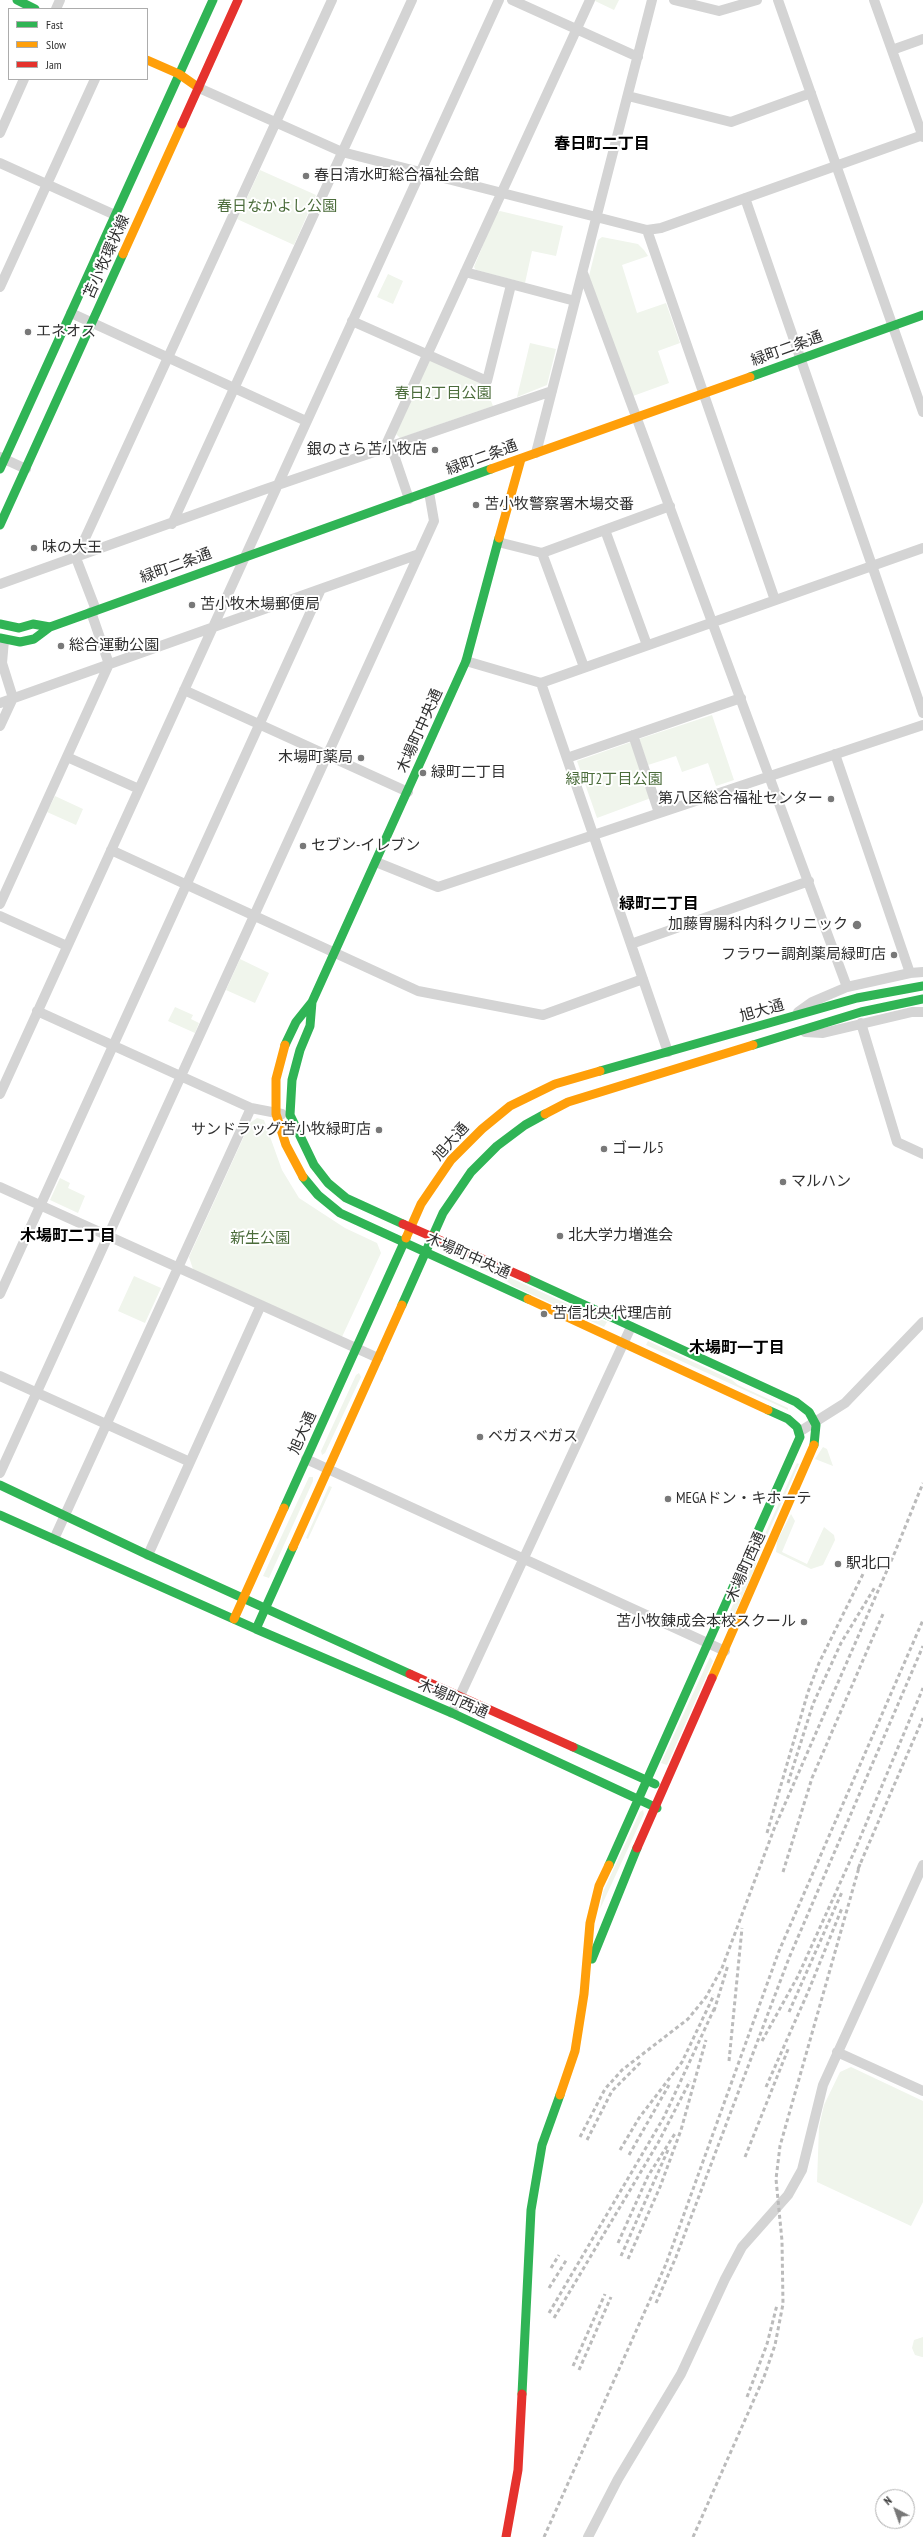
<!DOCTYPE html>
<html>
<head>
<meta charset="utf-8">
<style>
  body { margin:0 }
  #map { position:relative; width:923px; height:2537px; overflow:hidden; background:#fff; font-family:"PT Sans Narrow",sans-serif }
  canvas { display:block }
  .legend { position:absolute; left:8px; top:8px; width:140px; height:72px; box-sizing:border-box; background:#fff; border:1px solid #acacac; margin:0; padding:5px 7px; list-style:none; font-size:12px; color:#2f2f2f }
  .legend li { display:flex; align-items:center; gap:8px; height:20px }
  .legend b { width:20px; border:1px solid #acacac }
  .north { position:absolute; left:875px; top:2489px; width:40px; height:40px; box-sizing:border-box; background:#fff; border:1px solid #acacac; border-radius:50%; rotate:319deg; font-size:11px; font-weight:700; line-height:16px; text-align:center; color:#2f2f2f }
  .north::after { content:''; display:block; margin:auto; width:14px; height:18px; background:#787878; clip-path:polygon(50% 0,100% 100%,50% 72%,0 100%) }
</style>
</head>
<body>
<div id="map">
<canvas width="923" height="2537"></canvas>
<ul class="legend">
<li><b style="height:5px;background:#30b455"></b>Fast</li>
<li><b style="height:5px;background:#ff9f0a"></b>Slow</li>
<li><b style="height:5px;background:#e5322d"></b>Jam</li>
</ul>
<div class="north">N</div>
</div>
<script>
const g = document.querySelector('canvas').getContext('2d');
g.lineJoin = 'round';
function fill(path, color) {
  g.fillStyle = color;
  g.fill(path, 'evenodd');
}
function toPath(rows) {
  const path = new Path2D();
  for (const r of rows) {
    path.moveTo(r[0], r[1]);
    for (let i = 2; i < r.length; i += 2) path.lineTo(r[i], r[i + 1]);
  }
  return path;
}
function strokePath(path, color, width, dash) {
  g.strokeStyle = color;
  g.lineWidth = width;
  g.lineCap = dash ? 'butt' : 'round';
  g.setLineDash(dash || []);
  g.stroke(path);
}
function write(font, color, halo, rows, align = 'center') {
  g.font = font + ' "PT Sans Narrow","Noto Sans JP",sans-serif';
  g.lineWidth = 4;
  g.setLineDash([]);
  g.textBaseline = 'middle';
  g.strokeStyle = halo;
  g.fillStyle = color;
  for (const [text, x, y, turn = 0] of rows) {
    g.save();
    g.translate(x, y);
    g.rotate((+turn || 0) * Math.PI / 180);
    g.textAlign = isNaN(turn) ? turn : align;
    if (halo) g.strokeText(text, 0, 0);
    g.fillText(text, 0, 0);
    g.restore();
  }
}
fill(toPath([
  [593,0,619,0,614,10],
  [260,170,316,195,294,245,237,219],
  [500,211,563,226,556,256,532,251,525,283,476,270,474,267,496,213],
  [602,237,638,244,644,250,648,256,622,265,637,313,666,303,680,343,658,351,669,383,633,396,589,276,598,240],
  [388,274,403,281,393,304,377,297],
  [530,343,556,349,547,385,517,397],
  [430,359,484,383,493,406,400,438,396,434],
  [712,715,734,780,716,786,708,763,682,772,676,756,648,765,639,739],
  [631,742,651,798,597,818,577,761],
  [55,796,83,809,76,825,47,812],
  [240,959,269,973,255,1003,226,990],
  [175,1007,193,1015,191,1019,199,1023,195,1033,168,1021],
  [257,1118,264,1120,282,1170,299,1198,345,1228,377,1243,381,1253,341,1339,194,1272,189,1257,250,1123],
  [60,1178,70,1183,68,1188,85,1196,78,1213,50,1200],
  [456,1253,607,1322,604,1327,513,1286,504,1279,455,1256],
  [134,1276,161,1288,145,1323,118,1311],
  [648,1341,732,1380,738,1385,788,1408,788,1410,646,1345],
  [359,1373,361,1377,325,1453,322,1455,321,1451,356,1375],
  [823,1447,827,1449,833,1466,815,1459],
  [797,1463,799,1464,759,1553,755,1568,731,1622,726,1620],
  [309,1477,313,1477,313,1481,269,1578,263,1576],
  [329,1486,332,1487,308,1539,306,1538],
  [791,1514,795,1521,782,1552,807,1564,824,1527,834,1535,835,1540,823,1565,811,1569,776,1552,777,1541],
  [710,1657,713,1661,667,1765,661,1763],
  [643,1810,644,1814,600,1909,603,1892,640,1812],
  [851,2067,923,2101,923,2202,911,2226,817,2182,819,2127,824,2105,840,2072],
  [923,2337,923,2357,922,2357,915,2355,912,2348,914,2340]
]), '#f0f5ec');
strokePath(toPath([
  [512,0,638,57],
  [674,0,719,11,757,0],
  [778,0,923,412],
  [874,0,923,137],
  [56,9,60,0],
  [892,50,923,39],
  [199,88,342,152,647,230,661,228,923,135],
  [628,96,731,122,811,93],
  [0,133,24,79],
  [0,163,115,215],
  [745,198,923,713],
  [647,230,775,600],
  [465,272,575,301],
  [583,273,847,987],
  [0,287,95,79],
  [71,313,306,421],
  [352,321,487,381,511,285],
  [391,446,409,499],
  [384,449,590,0],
  [536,453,652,0],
  [0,457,26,469],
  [172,524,412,0],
  [605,530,647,645],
  [498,542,542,553,670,506],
  [542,553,584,667],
  [0,584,263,490,552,391],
  [96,610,76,558,332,0],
  [466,661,541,683,923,548],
  [541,683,668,1052],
  [184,690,408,792],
  [0,703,419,554],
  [0,726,13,698,2,663,4,640],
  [633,735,659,813],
  [835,754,910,973],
  [67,757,139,789],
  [567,758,741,698],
  [111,850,418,991,543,1015,643,979],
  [376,862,438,887,923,725],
  [0,904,109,664,91,612],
  [0,916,67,946],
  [631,944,809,881],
  [37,1011,251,1108,282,1114],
  [798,1012,812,1002,847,987,910,973,923,972],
  [861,1023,897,1142,923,1154],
  [805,1032,823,1033,912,1012,923,1012],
  [0,1094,499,0],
  [0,1187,378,1358],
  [0,1294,321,589],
  [0,1376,190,1462],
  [799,1432,845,1403,923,1322],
  [306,1459,725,1651],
  [0,1473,434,521,429,492],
  [54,1539,251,1108],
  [148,1555,261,1305],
  [452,1713,631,1327],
  [837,2052,923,2091],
  [588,2537,618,2479,681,2374,725,2279,742,2247,788,2195,802,2170,823,2085,923,1865]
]), '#d4d4d4', 10);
strokePath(toPath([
  [17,0,35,9],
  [750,377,923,315],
  [0,469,213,0],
  [0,525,123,254],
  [0,624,19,628,33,624,50,627],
  [0,638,20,642,34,639,50,627,491,469],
  [312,1002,310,1026,300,1050,292,1080,290,1115,314,1165,328,1183,346,1198,403,1224],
  [285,1045,296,1022,312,1002,466,661,499,538],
  [753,1045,861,1012,923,999],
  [600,1071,857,998,923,986],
  [303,1177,318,1195,340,1213,528,1299],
  [526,1278,796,1402,809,1412,816,1425,814,1445],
  [402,1305,443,1213,471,1172,497,1146,525,1125,545,1114],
  [0,1485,148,1555,410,1674],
  [284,1508,406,1238],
  [0,1515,256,1629,293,1547],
  [256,1629,452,1713,657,1808],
  [573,1747,655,1784],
  [609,1865,800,1437,797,1427,788,1419,768,1410],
  [592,1959,637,1848],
  [522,2394,531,2210,542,2145,560,2095]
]), '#30b455', 9);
strokePath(toPath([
  [147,60,179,74,199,88],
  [123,254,182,124],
  [491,469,750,377],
  [499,538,521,459],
  [285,1045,276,1079,276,1114,286,1145,303,1177],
  [545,1114,568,1102,753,1045],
  [406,1238,421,1204,451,1160,482,1129,510,1106,555,1084,600,1071],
  [528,1299,768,1410],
  [293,1547,402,1305],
  [234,1619,284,1508],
  [712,1678,814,1445],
  [560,2095,575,2051,584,1994,590,1923,599,1886,609,1865]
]), '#ff9f0a', 9);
strokePath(toPath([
  [182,124,238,0],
  [403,1224,526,1278],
  [410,1674,573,1747],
  [637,1848,712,1678],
  [506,2537,518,2470,522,2394]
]), '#e5322d', 9);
strokePath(toPath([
  [788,1783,813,1704,841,1643,875,1587],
  [767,1833,808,1692,819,1663,864,1572],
  [858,1869,923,1718],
  [783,1872,812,1778,883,1614],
  [714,2011,728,1965],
  [789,2012,842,1892],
  [762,2041,798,1976,855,1850,923,1688],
  [729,2061,742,1928],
  [766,2087,808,1992,842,1908],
  [580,2137,605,2089,622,2070,688,2019,706,1997,722,1968,774,1829,895,1552,923,1483],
  [587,2140,612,2091,641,2062],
  [620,2150,639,2118,682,2062,714,1995],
  [629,2155,669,2085],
  [745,2157,789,2047],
  [618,2243,648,2176,676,2132],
  [621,2256,668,2150],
  [628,2259,660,2187,681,2130,706,2040],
  [551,2268,559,2255],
  [549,2288,567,2259],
  [656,2303,676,2257,789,1958,923,1646],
  [549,2313,664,2117,715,2007],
  [554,2318,658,2143,690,2081],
  [573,2366,605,2294],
  [579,2370,611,2297],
  [747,2397,767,2344,777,2305],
  [544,2537,666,2264,779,1951,923,1620],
  [693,2537,764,2377,775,2345,783,2304,782,2241,776,2179,780,2146,860,1864]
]), '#bbb', 3, [4, 3]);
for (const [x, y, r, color] of [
  [306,176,4,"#787878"],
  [28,332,4,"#787878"],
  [435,450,4,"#787878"],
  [476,505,4,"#787878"],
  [34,548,4,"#787878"],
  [192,605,4,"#787878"],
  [61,646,4,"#787878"],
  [361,758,4,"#787878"],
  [423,773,4,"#787878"],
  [831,799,4,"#787878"],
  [303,846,4,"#787878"],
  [857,925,5,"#787878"],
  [894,955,4,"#787878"],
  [379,1130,4,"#787878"],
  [604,1149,4,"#787878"],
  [783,1182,4,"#787878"],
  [560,1236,4,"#787878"],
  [544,1314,4,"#787878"],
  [480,1437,4,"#787878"],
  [668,1499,4,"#787878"],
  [838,1564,4,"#787878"],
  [804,1622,4,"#787878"]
]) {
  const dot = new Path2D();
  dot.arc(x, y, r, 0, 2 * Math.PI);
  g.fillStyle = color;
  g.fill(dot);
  strokePath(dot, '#fff', 1.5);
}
write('15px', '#2f2f2f', '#fff', [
  ["春日清水町総合福祉会館",314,176],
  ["エネオス",36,332],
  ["銀のさら苫小牧店",427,450,"right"],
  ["苫小牧警察署木場交番",484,505],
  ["味の大王",42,548],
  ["苫小牧木場郵便局",200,605],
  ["総合運動公園",69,646],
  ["木場町薬局",353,758,"right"],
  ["緑町二丁目",431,773],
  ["第八区総合福祉センター",823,799,"right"],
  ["セブン-イレブン",311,846],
  ["加藤胃腸科内科クリニック",848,925,"right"],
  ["フラワー調剤薬局緑町店",886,955,"right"],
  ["サンドラッグ苫小牧緑町店",371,1130,"right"],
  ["ゴール5",612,1149],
  ["マルハン",791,1182],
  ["北大学力増進会",568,1236],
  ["苫信北央代理店前",552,1314],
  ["ベガスベガス",488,1437],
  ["MEGAドン・キホーテ",676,1499],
  ["駅北口",846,1564],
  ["苫小牧錬成会本校スクール",796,1622,"right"]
], 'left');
write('15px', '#4b6c3b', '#fff', [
  ["春日なかよし公園",277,207],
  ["春日2丁目公園",443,394],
  ["緑町2丁目公園",614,780],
  ["新生公園",260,1239]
]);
write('15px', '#2f2f2f', '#fff', [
  ["苫小牧環状線",107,257,-66],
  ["緑町二条通",787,349,-20],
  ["緑町二条通",482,458,-20],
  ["緑町二条通",176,566,-20],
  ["木場町中央通",420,731,-66],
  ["旭大通",762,1011,-16],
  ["旭大通",451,1142,-48],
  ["木場町中央通",468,1256,24],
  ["旭大通",303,1433,-66],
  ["木場町西通",746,1567,-66],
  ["木場町西通",453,1699,24]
]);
write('bold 16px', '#000', '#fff', [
  ["春日町二丁目",602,144],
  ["緑町二丁目",659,904],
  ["木場町二丁目",68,1236],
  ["木場町一丁目",737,1348]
]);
</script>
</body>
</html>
